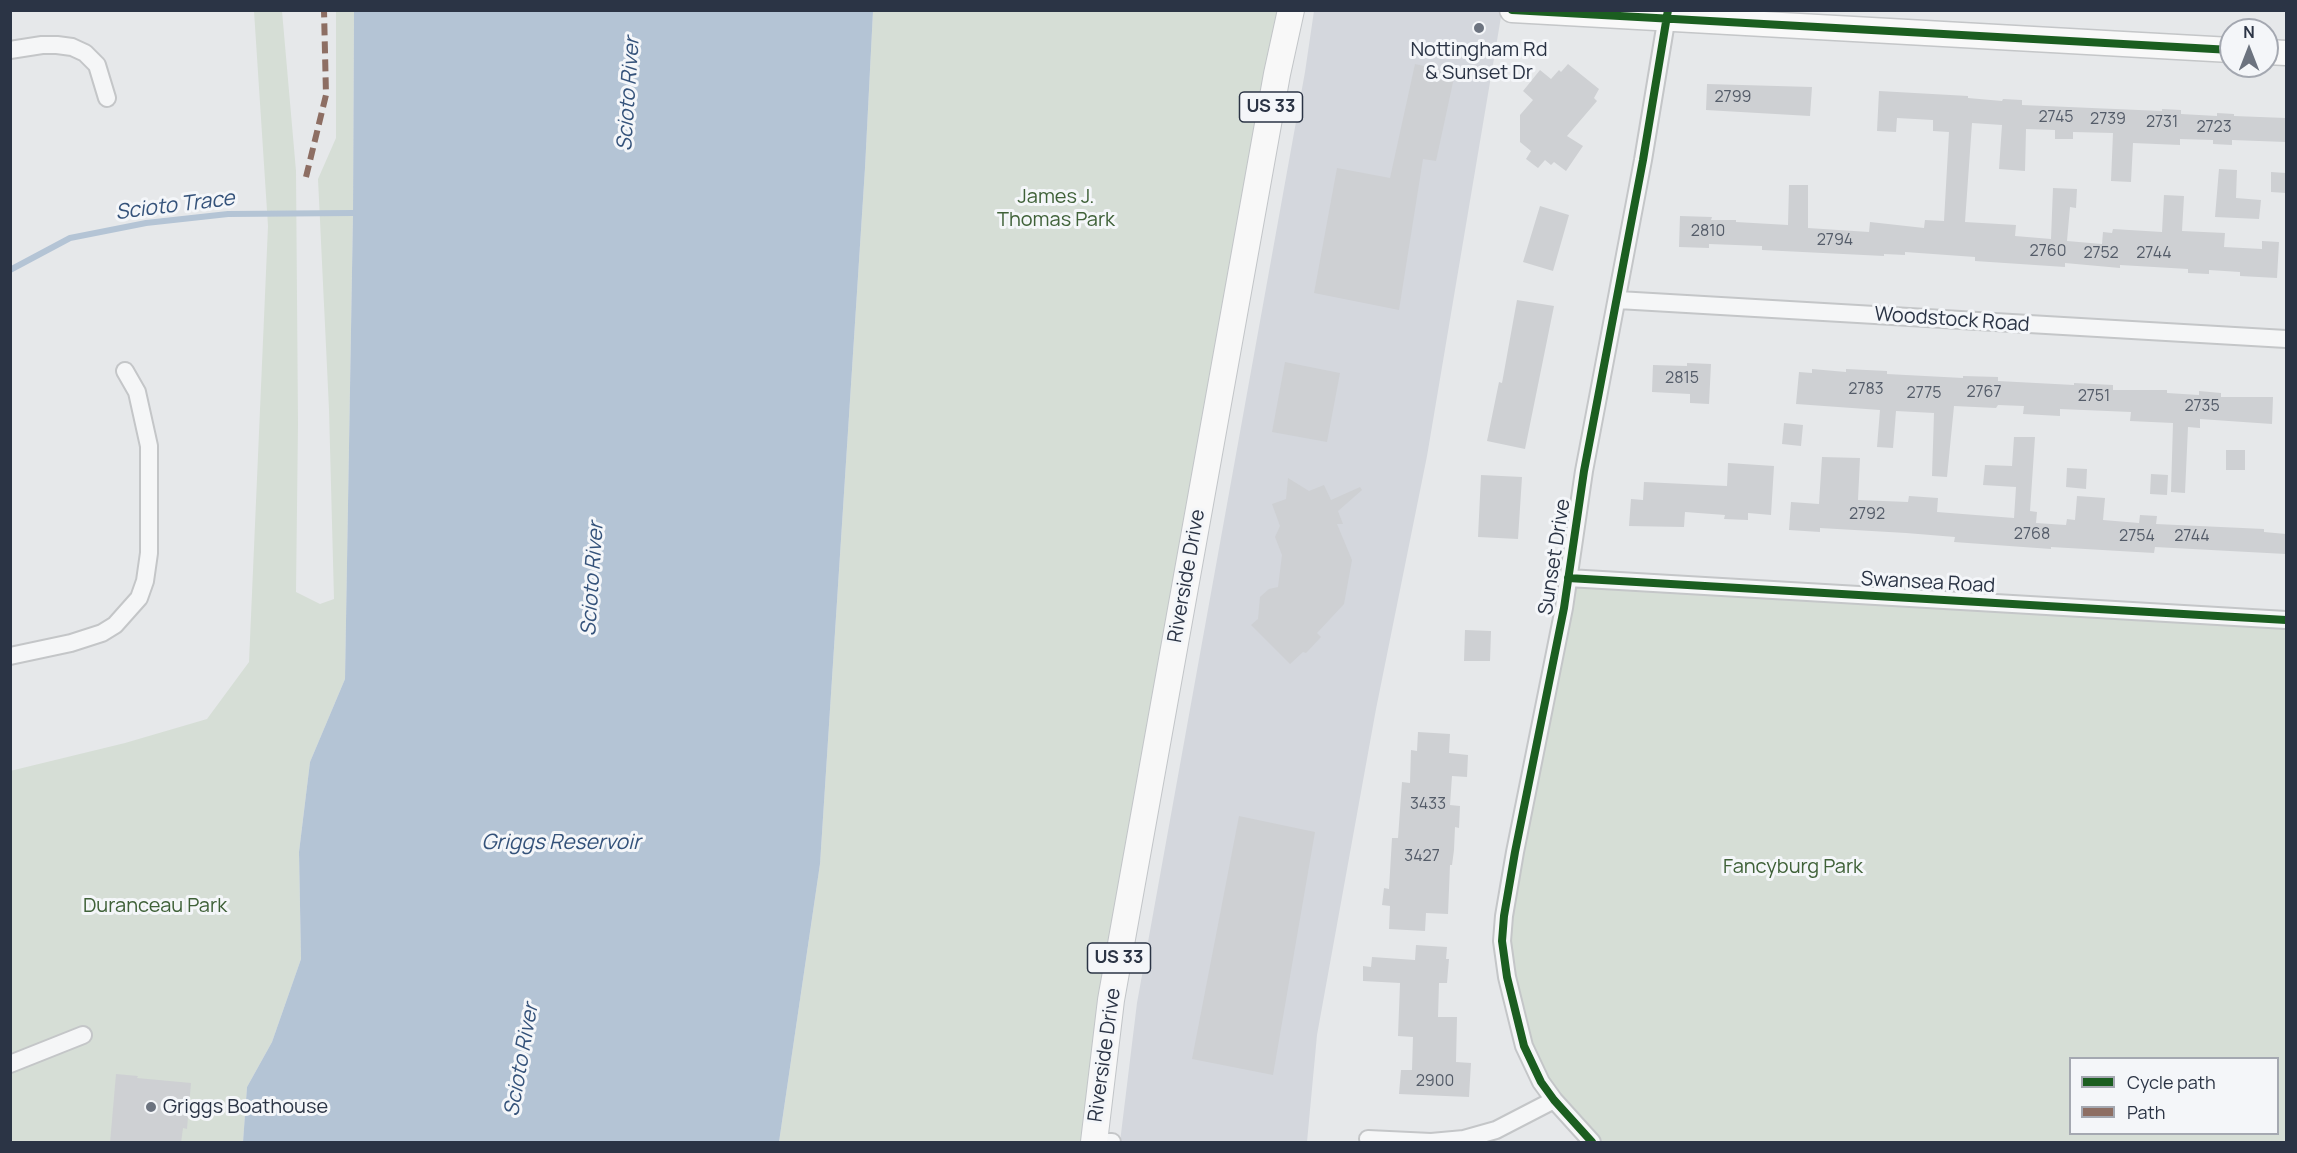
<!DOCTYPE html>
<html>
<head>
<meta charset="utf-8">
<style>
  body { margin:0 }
  #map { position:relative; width:2297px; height:1153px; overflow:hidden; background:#e6e8ea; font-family:Manrope,sans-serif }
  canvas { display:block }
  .frame { position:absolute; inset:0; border:12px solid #2b3445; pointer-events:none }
  .legend { position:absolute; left:2069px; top:1057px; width:210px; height:78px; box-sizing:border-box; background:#f4f6f9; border:2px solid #a4a8b1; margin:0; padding:8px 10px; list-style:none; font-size:18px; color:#2b3445 }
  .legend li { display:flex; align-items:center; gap:12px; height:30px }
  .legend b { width:30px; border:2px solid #a4a8b1 }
  .north { position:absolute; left:2219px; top:18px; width:60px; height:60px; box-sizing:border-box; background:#f4f6f9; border:2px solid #a4a8b1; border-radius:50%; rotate:0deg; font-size:16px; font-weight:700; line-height:24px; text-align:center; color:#2b3445 }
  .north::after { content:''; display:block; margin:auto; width:21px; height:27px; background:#6c737f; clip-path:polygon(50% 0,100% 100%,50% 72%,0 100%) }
</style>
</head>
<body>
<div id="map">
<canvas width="2297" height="1153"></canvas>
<div class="frame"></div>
<ul class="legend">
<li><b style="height:8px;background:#1b5e20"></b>Cycle path</li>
<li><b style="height:8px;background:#8d6e63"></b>Path</li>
</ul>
<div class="north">N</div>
</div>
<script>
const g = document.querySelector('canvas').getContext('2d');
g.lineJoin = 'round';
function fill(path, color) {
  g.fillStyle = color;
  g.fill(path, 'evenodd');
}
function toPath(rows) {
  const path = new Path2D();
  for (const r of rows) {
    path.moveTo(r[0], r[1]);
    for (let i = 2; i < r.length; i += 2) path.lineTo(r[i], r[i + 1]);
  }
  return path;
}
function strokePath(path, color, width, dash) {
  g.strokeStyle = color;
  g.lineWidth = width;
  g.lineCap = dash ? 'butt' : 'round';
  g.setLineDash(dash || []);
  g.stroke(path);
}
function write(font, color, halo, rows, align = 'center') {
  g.font = font + ' Manrope,sans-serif';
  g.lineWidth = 6;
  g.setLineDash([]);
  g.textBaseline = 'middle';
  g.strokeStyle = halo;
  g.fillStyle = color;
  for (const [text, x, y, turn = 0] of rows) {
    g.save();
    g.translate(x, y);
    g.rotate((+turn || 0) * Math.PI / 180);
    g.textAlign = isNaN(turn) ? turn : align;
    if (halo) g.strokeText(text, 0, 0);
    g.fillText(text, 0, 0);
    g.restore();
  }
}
fill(toPath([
  [1314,11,1502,11,1427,456,1376,709,1317,1035,1307,1142,1120,1142,1137,1003,1305,72]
]), '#d4d7dd');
fill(toPath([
  [254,11,282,11,296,171,298,424,296,592,320,604,334,599,329,409,318,179,336,138,336,11,354,11,353,213,345,679,310,762,299,852,301,959,272,1042,247,1087,243,1142,11,1142,10,771,125,743,207,719,249,662,268,226],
  [873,11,1291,11,1094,1142,779,1142,820,864,865,168],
  [1568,578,2286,620,2286,1142,1592,1142,1541,1082,1502,941],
  [2070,1058,2278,1058,2278,1134,2070,1134]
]), '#d6ded6');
fill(toPath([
  [354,11,873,11,865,168,820,864,779,1142,243,1142,247,1087,272,1042,301,959,299,852,310,762,345,679,353,213]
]), '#b4c4d5');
strokePath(toPath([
  [10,270,70,238,146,223,228,214,353,213]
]), '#b4c4d5', 6);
fill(toPath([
  [1415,64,1455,73,1436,161,1423,159,1399,310,1314,293,1337,168,1390,178],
  [1568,64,1599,89,1594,98,1597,101,1567,136,1583,146,1566,171,1554,162,1551,165,1545,160,1538,168,1526,159,1531,151,1520,142,1520,115,1533,100,1523,91,1540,70,1551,79,1559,70,1561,72],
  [1707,84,1812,87,1810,116,1706,110],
  [1879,91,1968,96,1968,98,2002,101,2003,99,2022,100,2022,105,2162,111,2162,109,2181,110,2181,114,2217,116,2217,113,2234,114,2234,116,2286,118,2286,142,2232,140,2232,145,2213,144,2213,140,2180,139,2180,145,2133,143,2131,182,2111,181,2113,133,2073,132,2073,139,2055,139,2055,130,2026,129,2025,171,1999,169,2002,125,1972,123,1965,222,2016,225,2015,236,2051,239,2053,188,2077,189,2076,208,2070,207,2067,241,2102,244,2103,232,2112,233,2113,229,2162,232,2164,195,2184,196,2182,231,2225,233,2224,247,2262,249,2262,241,2279,242,2277,278,2240,276,2240,272,2209,270,2209,274,2188,273,2188,269,2120,265,2120,268,2065,263,2065,267,1975,261,1975,257,1905,252,1905,255,1884,254,1884,256,1762,250,1762,246,1709,244,1709,248,1679,247,1680,216,1712,217,1711,220,1736,220,1736,222,1788,225,1789,185,1808,185,1808,228,1869,232,1870,222,1924,228,1925,220,1944,221,1949,132,1933,131,1933,120,1897,118,1896,132,1877,131],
  [2219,169,2237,170,2236,198,2261,200,2259,219,2215,217],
  [2271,172,2286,173,2286,193,2271,192],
  [1540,206,1569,215,1553,271,1523,262],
  [1517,300,1554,306,1525,449,1487,441,1499,382,1502,383],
  [1285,362,1340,373,1327,442,1272,432],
  [1687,363,1711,364,1709,404,1690,403,1690,394,1652,392,1653,365,1687,366],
  [1812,369,1846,372,1846,369,1887,371,1887,374,1963,378,1963,376,1998,377,1998,381,2074,385,2074,383,2113,385,2113,390,2167,390,2167,393,2199,395,2199,391,2221,393,2221,397,2273,397,2272,424,2200,419,2200,428,2188,427,2185,493,2171,492,2173,423,2130,421,2131,412,2060,409,2060,416,2023,414,2024,406,1998,405,1996,408,1954,406,1947,477,1932,476,1934,413,1896,411,1893,448,1877,447,1880,410,1796,404,1799,372,1812,373],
  [1784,423,1803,425,1801,446,1782,444],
  [2014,437,2035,437,2030,511,2037,512,2036,523,2066,525,2067,519,2075,520,2077,496,2105,498,2103,520,2139,523,2140,515,2157,516,2156,524,2264,529,2264,532,2286,534,2286,554,2155,547,2154,553,2051,547,2051,549,1954,542,1955,537,1906,533,1820,528,1820,532,1789,530,1791,502,1819,504,1822,457,1860,458,1858,500,1908,502,1909,496,1938,498,1937,512,2014,518,2016,487,1983,485,1985,465,2012,466],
  [2226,450,2245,450,2245,470,2226,470],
  [1728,463,1774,466,1771,515,1748,513,1748,520,1724,519,1725,515,1685,512,1684,527,1629,526,1631,499,1643,500,1644,482,1727,486],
  [2067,468,2087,469,2086,489,2066,487],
  [2151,474,2168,475,2167,495,2150,494],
  [1481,475,1522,477,1518,539,1478,537],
  [1288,478,1309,491,1324,485,1331,500,1360,487,1362,490,1338,511,1343,524,1337,524,1352,560,1344,604,1317,633,1321,637,1306,653,1303,652,1290,664,1251,625,1258,619,1260,597,1269,589,1278,587,1282,555,1275,537,1280,526,1272,504,1286,499],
  [1465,630,1491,631,1490,661,1464,661],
  [1418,732,1450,734,1449,753,1468,755,1467,777,1452,776,1450,805,1460,806,1459,828,1455,827,1454,850,1452,865,1450,865,1448,914,1426,913,1425,931,1389,929,1390,906,1382,905,1384,888,1389,889,1392,838,1398,838,1402,782,1410,783,1411,750,1417,751],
  [1239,816,1315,832,1273,1075,1192,1059],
  [1416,945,1447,947,1446,959,1449,959,1447,983,1439,983,1438,1017,1457,1017,1456,1062,1471,1063,1469,1097,1399,1094,1401,1070,1412,1070,1413,1037,1398,1036,1400,983,1363,981,1363,966,1371,967,1372,957,1415,960],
  [116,1074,138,1076,137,1078,191,1083,187,1129,183,1128,181,1143,110,1143]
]), '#ced0d3');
const street = toPath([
  [10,50,42,45,57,45,72,47,85,53,97,65,107,98],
  [1618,300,2286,339],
  [1568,578,2286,620],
  [10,656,71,643,102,633,115,625,139,598,145,581,149,553,149,446,137,392,125,371],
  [10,1064,83,1035],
  [1368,1139,1431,1142,1464,1139,1496,1130,1554,1100],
  [1094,1142,1112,1142],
  [1592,1142,1554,1100,1541,1082,1524,1046,1507,977,1502,941,1504,916,1515,852,1564,608,1584,471,1643,160,1668,10]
]);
const secondary = toPath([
  [1512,10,2231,50],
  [2267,52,2286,53]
]);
const primary = toPath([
  [1094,1142,1111,1000,1277,74,1291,10]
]);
strokePath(street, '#c4c6c8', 20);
strokePath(secondary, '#c4c6c8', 27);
strokePath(primary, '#c2c5c8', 28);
strokePath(street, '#f5f6f7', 16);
strokePath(secondary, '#f8f8f8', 24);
strokePath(primary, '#f8f8f8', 26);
strokePath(toPath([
  [306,177,326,95,324,10]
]), '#8d6e63', 6, [12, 6]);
strokePath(toPath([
  [1512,10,2231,50],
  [1568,578,2286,620],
  [1592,1142,1554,1100,1541,1082,1524,1046,1507,977,1502,941,1504,916,1515,852,1564,608,1584,471,1643,160,1668,10]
]), '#1b5e20', 8);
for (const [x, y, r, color] of [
  [1479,28,6,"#6c737f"],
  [151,1107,6,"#6c737f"]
]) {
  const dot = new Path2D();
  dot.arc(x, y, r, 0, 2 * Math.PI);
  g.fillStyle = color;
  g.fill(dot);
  strokePath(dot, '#f4f6f9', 2);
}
write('16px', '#545c69', null, [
  ["2799",1733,98],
  ["2745",2056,118],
  ["2739",2108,120],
  ["2731",2162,123],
  ["2723",2214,128],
  ["2810",1708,232],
  ["2794",1835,241],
  ["2760",2048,252],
  ["2752",2101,254],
  ["2744",2154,254],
  ["2815",1682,379],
  ["2783",1866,390],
  ["2767",1984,393],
  ["2775",1924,394],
  ["2751",2094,397],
  ["2735",2202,407],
  ["2792",1867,515],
  ["2768",2032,535],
  ["2754",2137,537],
  ["2744",2192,537],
  ["3433",1428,805],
  ["3427",1422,857],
  ["2900",1435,1082]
]);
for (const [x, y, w] of [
  [1271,107,63],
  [1119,958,63]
]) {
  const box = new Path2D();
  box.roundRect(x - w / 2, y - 15, w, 30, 4.5);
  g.fillStyle = '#f4f6f9';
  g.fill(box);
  strokePath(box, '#2b3445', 1.5);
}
write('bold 18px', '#2b3445', null, [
  ["US 33",1271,107],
  ["US 33",1119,958]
]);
write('20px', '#2b3445', '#f4f6f9', [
  ["Nottingham Rd",1479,50],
  ["& Sunset Dr",1479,73],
  ["Griggs Boathouse",163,1107,"left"]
]);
write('20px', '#3f6138', '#f4f6f9', [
  ["James J.",1056,197],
  ["Thomas Park",1056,220],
  ["Fancyburg Park",1793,867],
  ["Duranceau Park",155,906]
]);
write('20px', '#2b3445', '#f4f6f9', [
  ["Woodstock Road",1952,320,4],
  ["Sunset Drive",1555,557,-81],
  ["Riverside Drive",1187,576,-80],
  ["Swansea Road",1928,583,3],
  ["Riverside Drive",1105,1055,-82]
]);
write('italic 21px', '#34527a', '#f4f6f9', [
  ["Scioto River",629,94,-86],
  ["Scioto Trace",175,206,-7],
  ["Scioto River",593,579,-86],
  ["Griggs Reservoir",561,843],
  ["Scioto River",522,1060,-80]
]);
</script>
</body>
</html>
